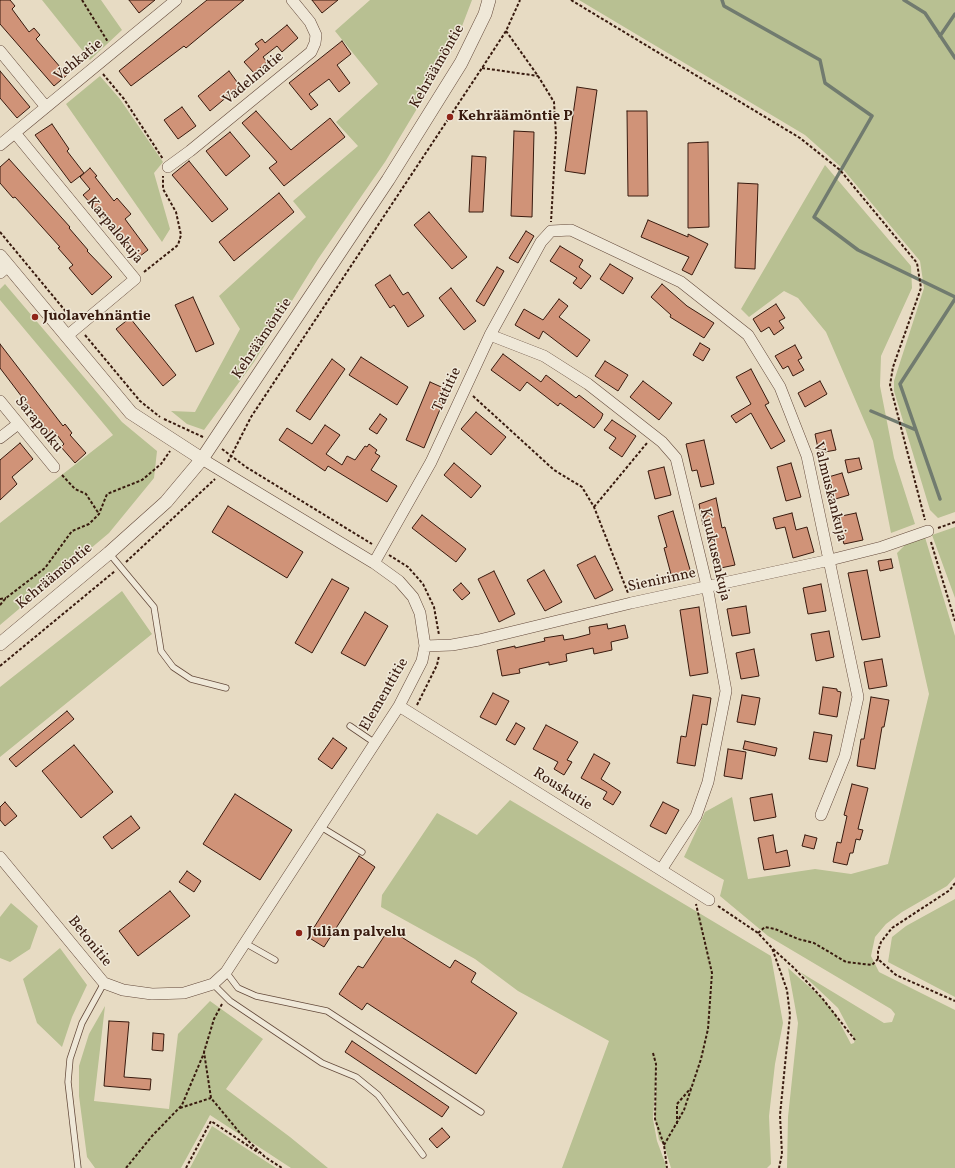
<!DOCTYPE html>
<html>
<head>
<meta charset="utf-8">
<style>
  body { margin:0 }
  canvas { display:block; background:#e7dbc3 }
</style>
</head>
<body>
<canvas width="955" height="1168"></canvas>
<script>
const g = document.querySelector('canvas').getContext('2d');
g.lineJoin = 'round';
function fill(path, color) {
  g.fillStyle = color;
  g.fill(path, 'evenodd');
}
function toPath(rows) {
  const path = new Path2D();
  for (const r of rows) {
    path.moveTo(r[0], r[1]);
    for (let i = 2; i < r.length; i += 2) path.lineTo(r[i], r[i + 1]);
  }
  return path;
}
function strokePath(path, color, width, dash) {
  g.strokeStyle = color;
  g.lineWidth = width;
  g.lineCap = dash ? 'butt' : 'round';
  g.setLineDash(dash || []);
  g.stroke(path);
}
function write(font, color, halo, rows, align = 'center') {
  g.font = font + ' Vollkorn,serif';
  g.lineWidth = 3;
  g.setLineDash([]);
  g.textBaseline = 'middle';
  g.strokeStyle = halo;
  g.fillStyle = color;
  for (const [text, x, y, turn = 0] of rows) {
    g.save();
    g.translate(x, y);
    g.rotate((+turn || 0) * Math.PI / 180);
    g.textAlign = isNaN(turn) ? turn : align;
    if (halo) g.strokeText(text, 0, 0);
    g.fillText(text, 0, 0);
    g.restore();
  }
}
fill(toPath([
  [42,0,101,0,122,30,90,60],
  [370,0,472,0,454,47,385,162,318,259,254,362,204,430,187,424,171,411,195,412,240,329,219,296,306,217,293,201,358,146,336,122,378,84,335,31],
  [579,0,955,0,955,512,938,518,930,510,894,391,894,381,924,288,920,261,842,168,805,135],
  [100,76,120,99,163,162,154,173,170,229,162,242,66,104],
  [825,165,911,266,912,288,881,356,880,386,894,458,915,524,891,533,873,441,826,332,798,298,784,291,749,317,741,309],
  [5,284,122,422,157,451,154,478,109,533,0,625,0,523,113,435,0,300,0,289],
  [955,527,955,598,932,535],
  [924,534,955,636,955,877,947,886,902,912,886,924,875,937,871,956,879,972,955,1010,955,1168,787,1168,788,1117,798,1023,788,968,822,998,834,1012,851,1044,854,1043,855,1040,838,1008,800,972,884,1023,892,1022,895,1014,891,1009,768,936,720,896,724,880,684,857,705,812,732,797,748,879,815,869,851,874,888,864,929,694,897,553,909,541],
  [122,591,152,634,0,757,0,687],
  [510,800,771,956,783,1023,775,1064,769,1116,771,1164,767,1168,671,1168,664,1145,659,1140,655,1119,657,1062,653,1119,657,1141,667,1168,562,1168,609,1041,518,991,475,959,381,907,382,895,437,813,477,835],
  [955,899,955,997,888,962,892,937,906,926],
  [11,903,38,926,30,949,10,962,0,958,0,917],
  [60,948,87,985,72,1017,62,1047,37,1023,23,979],
  [210,1001,263,1039,226,1089,290,1137,328,1168,291,1168,210,1115,181,1168,95,1168,87,1157,79,1096,79,1066,89,1034,105,1006,94,1101,169,1109,178,1034],
  [212,1126,276,1168,190,1168]
]), '#b8c092');
strokePath(toPath([
  [722,0,724,6,820,60,825,83,872,116,814,217,858,250,955,297],
  [904,0,925,13,955,58],
  [940,36,955,14],
  [871,411,916,430],
  [940,499,900,384,955,299]
]), '#717b6f', 3.5);
const building = toPath([
  [0,0,10,0,15,6,12,9,29,32,34,28,40,35,36,39,67,75,54,86,0,24,0,0],
  [129,0,155,0,139,13,129,0],
  [207,0,244,0,186,48,184,46,131,86,119,71,207,0],
  [312,0,338,0,322,13,312,0],
  [287,25,298,38,282,52,277,46,263,57,267,62,254,73,244,62,259,49,255,44,262,39,265,43,287,25],
  [342,41,351,54,337,65,350,83,339,92,329,79,309,94,318,105,311,110,289,83,342,41],
  [0,71,30,107,17,118,0,98,0,71],
  [229,71,240,86,210,111,198,96,229,71],
  [577,87,597,90,585,174,565,171,577,87],
  [182,107,196,126,178,139,164,120,182,107],
  [256,111,291,150,330,118,345,137,284,186,269,168,277,162,242,123,256,111],
  [627,111,647,111,648,196,628,196,627,111],
  [52,124,69,149,67,151,84,173,71,183,35,135,52,124],
  [514,131,534,132,532,217,511,216,514,131],
  [230,132,250,156,226,176,206,151,230,132],
  [708,142,709,227,688,228,688,143,708,142],
  [472,156,486,157,483,212,469,212,472,156],
  [9,159,70,227,69,228,88,250,87,251,112,277,92,295,69,268,73,265,58,248,60,247,15,197,13,198,0,183,0,167,9,159],
  [189,161,228,209,212,222,172,175,189,161],
  [90,168,97,176,95,177,114,201,117,198,131,214,125,219,148,250,135,260,122,243,124,242,120,236,83,195,90,189,80,177,90,168],
  [738,183,758,184,755,269,735,268,738,183],
  [279,193,294,212,234,261,219,242,279,193],
  [429,212,467,257,452,269,414,225,429,212],
  [648,220,688,237,688,234,708,244,692,275,682,270,689,257,641,237,648,220],
  [526,231,534,236,518,263,509,258,526,231],
  [560,246,583,260,579,267,591,276,581,289,573,283,577,278,550,261,560,246],
  [610,264,633,278,623,294,600,279,610,264],
  [497,267,504,271,484,306,476,301,497,267],
  [390,275,403,295,408,292,424,316,408,327,394,305,390,308,375,285,390,275],
  [662,284,687,306,714,323,704,338,670,317,671,315,651,297,662,284],
  [451,288,476,321,464,330,439,298,451,288],
  [193,297,214,344,196,352,175,305,193,297],
  [559,299,568,306,559,317,590,340,577,357,543,331,539,339,515,325,524,309,543,320,559,299],
  [776,304,785,318,779,321,784,328,774,335,769,327,761,332,753,319,776,304],
  [130,318,176,375,163,386,116,329,130,318],
  [700,343,710,349,703,361,693,355,700,343],
  [0,344,63,426,65,424,72,433,70,435,86,453,75,463,61,447,64,444,54,431,50,434,0,368,0,344],
  [795,345,802,358,798,360,804,370,793,376,788,366,783,369,775,356,795,345],
  [503,354,541,382,546,375,576,398,579,395,603,414,601,419,594,428,560,403,558,406,527,382,520,391,491,370,503,354],
  [361,357,408,387,397,405,349,375,361,357],
  [332,359,345,369,310,420,296,411,332,359],
  [605,361,628,375,618,391,595,376,605,361],
  [751,369,769,403,765,405,785,441,771,449,751,413,736,423,731,416,751,404,736,377,751,369],
  [643,381,672,403,659,420,630,397,643,381],
  [820,381,827,394,805,407,798,393,820,381],
  [430,382,448,390,424,448,406,440,430,382],
  [476,412,506,437,491,455,461,429,476,412],
  [380,414,387,419,377,434,369,429,380,414],
  [612,420,636,436,622,457,609,448,616,438,604,430,612,420],
  [325,425,340,435,326,454,342,465,347,456,355,460,365,446,367,447,369,444,377,450,375,453,380,456,371,470,397,486,387,502,328,466,325,471,279,440,287,428,312,444,325,425],
  [831,430,836,450,819,453,815,434,831,430],
  [704,440,714,484,701,487,697,470,692,471,686,444,704,440],
  [20,443,33,459,12,477,17,484,0,500,0,460,20,443],
  [859,458,862,469,848,473,845,460,859,458],
  [454,463,481,486,471,498,444,475,454,463],
  [791,463,801,497,786,501,777,467,791,463],
  [664,467,671,495,655,499,648,471,664,467],
  [842,473,849,495,832,500,825,478,842,473],
  [716,498,722,528,725,527,735,565,716,569,705,524,703,525,699,504,716,498],
  [228,506,303,552,287,578,212,532,228,506],
  [673,511,691,573,672,578,664,548,667,547,658,516,673,511],
  [792,513,796,530,807,527,814,552,793,558,785,527,776,529,773,518,792,513],
  [856,513,863,540,844,544,837,517,856,513],
  [422,515,466,549,456,562,412,528,422,515],
  [595,556,613,590,595,599,577,565,595,556],
  [891,559,893,568,880,571,878,561,891,559],
  [544,570,562,602,545,611,527,580,544,570],
  [867,570,880,637,862,640,848,573,867,570],
  [494,571,515,614,499,622,478,579,494,571],
  [332,579,349,588,312,653,295,643,332,579],
  [461,583,470,593,462,600,453,590,461,583],
  [821,584,826,611,808,614,803,588,821,584],
  [746,606,750,633,732,636,727,609,746,606],
  [699,607,708,673,690,676,680,610,699,607],
  [365,612,388,626,365,666,341,653,365,612],
  [607,624,608,629,625,625,628,638,611,642,612,650,594,654,593,648,566,654,567,661,549,665,549,662,519,669,520,673,502,676,497,650,515,646,515,648,545,641,544,638,563,635,564,640,575,638,590,634,589,627,607,624],
  [829,631,834,657,816,661,811,634,829,631],
  [754,649,759,676,741,679,736,653,754,649],
  [882,659,887,686,869,689,864,662,882,659],
  [823,687,837,689,837,691,841,692,837,717,819,714,823,687],
  [493,693,509,701,496,725,480,717,493,693],
  [693,695,711,698,707,725,702,724,695,766,677,763,681,736,686,737,693,695],
  [742,695,760,698,755,725,737,722,742,695],
  [871,697,889,700,884,727,882,727,875,769,857,766,861,739,864,739,871,697],
  [67,711,74,719,16,767,9,759,67,711],
  [516,723,525,728,515,745,506,740,516,723],
  [546,725,578,742,567,760,572,762,564,775,554,769,558,762,533,749,546,725],
  [814,732,832,735,827,762,809,759,814,732],
  [333,738,347,748,332,769,318,759,333,738],
  [745,741,777,748,775,756,743,749,745,741],
  [74,745,113,792,81,818,42,771,74,745],
  [728,749,746,752,742,779,724,776,728,749],
  [594,754,610,763,601,779,621,792,613,805,603,799,607,792,581,778,594,754],
  [852,784,868,788,858,829,863,830,860,840,856,839,853,853,850,853,847,865,833,862,837,842,841,843,847,816,844,815,852,784],
  [235,794,292,830,260,880,203,844,235,794],
  [772,794,776,817,754,821,750,798,772,794],
  [5,802,17,816,5,826,0,820,0,807,5,802],
  [663,802,679,810,666,834,650,826,663,802],
  [131,816,140,828,112,849,103,837,131,816],
  [773,835,776,853,787,850,790,866,764,870,758,838,773,835],
  [805,835,817,838,814,849,802,846,805,835],
  [359,856,375,867,324,947,308,937,359,856],
  [187,871,201,881,194,892,179,882,187,871],
  [170,891,190,916,138,956,119,931,170,891],
  [389,929,450,968,455,960,476,973,471,982,517,1013,476,1074,367,1003,362,1010,339,994,358,966,363,968,389,929],
  [109,1021,129,1022,124,1077,151,1079,150,1090,104,1086,109,1021],
  [153,1033,164,1034,163,1051,152,1050,153,1033],
  [352,1041,449,1107,442,1117,345,1052,352,1041],
  [442,1128,450,1137,437,1148,429,1139,442,1128]
]);
fill(building, '#d09378');
strokePath(building, '#381a0e', 1);
const service = toPath([
  [109,553,154,607,161,651,173,667,191,679,226,688],
  [350,726,375,743],
  [321,827,362,852],
  [245,943,275,960],
  [226,972,238,988,256,996,327,1011,481,1112],
  [213,984,230,1001,322,1063,356,1077,378,1095,423,1155],
  [78,1168,68,1082,70,1059,82,1023,104,983]
]);
const minor = toPath([
  [0,51,46,107],
  [15,133,135,279,67,336],
  [0,145,176,0],
  [168,167,190,151,311,52,315,43,316,35,310,22,292,0],
  [0,273,8,266],
  [490,335,544,356,588,384,662,442,676,458,707,586,726,691,708,782,696,816,661,870],
  [0,401,54,467],
  [0,438,18,424],
  [374,563,431,462,490,335,541,242,551,231,571,230,681,282,748,335,780,387,807,456,858,697,845,756,821,815],
  [425,646,452,645,479,640,631,603,830,560,882,547,928,531],
  [399,706,709,900],
  [0,857,104,983,123,990,152,994,184,993,213,984,226,972,399,706,422,661,425,646,420,613,413,597,399,581,374,563,202,459]
]);
const tertiary = toPath([
  [0,256,131,413,202,459],
  [0,644,109,553,166,502,202,459,388,180,461,63,485,14,489,0]
]);
strokePath(service, '#644a3b', 7);
strokePath(minor, '#644a3b', 12);
strokePath(tertiary, '#644a3b', 14);
strokePath(toPath([
  [82,0,108,42],
  [571,0,800,138,840,170,917,263,921,288,893,367,890,385,925,520],
  [506,31,538,76,554,102,556,135,551,222],
  [482,68,538,76],
  [103,74,124,99,163,159],
  [0,232,72,319],
  [144,272,178,245,181,235,176,212,163,189,163,176],
  [85,335,140,401,160,417],
  [473,396,554,470,582,487,594,507,628,593],
  [164,419,203,437],
  [222,449,246,467,372,544],
  [228,462,251,417,482,68,506,31,520,0],
  [62,475,75,489,86,494,99,514],
  [594,507,647,443],
  [938,528,955,522],
  [931,542,955,621],
  [389,555,408,567,423,584,434,607,439,635],
  [126,562,215,479],
  [0,599,6,598],
  [0,605,6,598,45,568,72,531,89,524,99,514,107,494,142,480,161,464,170,451],
  [0,666,115,571],
  [417,705,437,665,439,656],
  [955,883,950,890,892,928,881,942,878,951,878,959,896,975,955,1001],
  [718,906,758,933,772,948,787,990,790,1015,780,1115,782,1154,779,1168],
  [758,933,765,927,775,929,798,939,814,943,846,962,872,965,878,959],
  [773,949,794,968,822,998,855,1040],
  [222,1004,214,1019,204,1052,211,1098,240,1133,265,1157,282,1168],
  [653,1053,656,1064,655,1119,664,1145,667,1168],
  [180,1108,211,1098],
  [677,1124,677,1104,691,1088],
  [664,1145,684,1110,701,1059,708,1029,712,973,696,904],
  [126,1168,152,1136,182,1105,204,1053],
  [186,1168,211,1121,259,1153]
]), '#381a0e', 2, [3, 2]);
strokePath(service, '#efe8d8', 5.5);
strokePath(minor, '#efe8d8', 11);
strokePath(tertiary, '#efe8d8', 13);
for (const [x, y, r, color] of [
  [450,117,4,"#8f2418"],
  [35,317,4,"#8f2418"],
  [299,933,4,"#8f2418"]
]) {
  const dot = new Path2D();
  dot.arc(x, y, r, 0, 2 * Math.PI);
  g.fillStyle = color;
  g.fill(dot);
  strokePath(dot, '#efe8d8', 1.5);
}
write('15px', '#381a0e', '#efe8d8', [
  ["Vehkatie",79,61,-39],
  ["Kehräämöntie",438,67,-60],
  ["Vadelmatie",254,79,-40],
  ["Karpalokuja",114,231,51],
  ["Kehräämöntie",263,339,-56],
  ["Tattitie",448,390,-65],
  ["Sarapolku",38,425,51],
  ["Valmuskankuja",829,492,76],
  ["Kuukusenkuja",714,555,77],
  ["Kehräämöntie",55,577,-40],
  ["Sienirinne",662,581,-12],
  ["Elementtitie",385,695,-60],
  ["Rouskutie",562,790,32],
  ["Betonitie",89,942,51]
]);
write('bold 15px', '#381a0e', '#efe8d8', [
  ["Kehräämöntie P",458,117],
  ["Juolavehnäntie",43,317],
  ["Julian palvelu",307,933]
], 'left');
</script>
</body>
</html>
